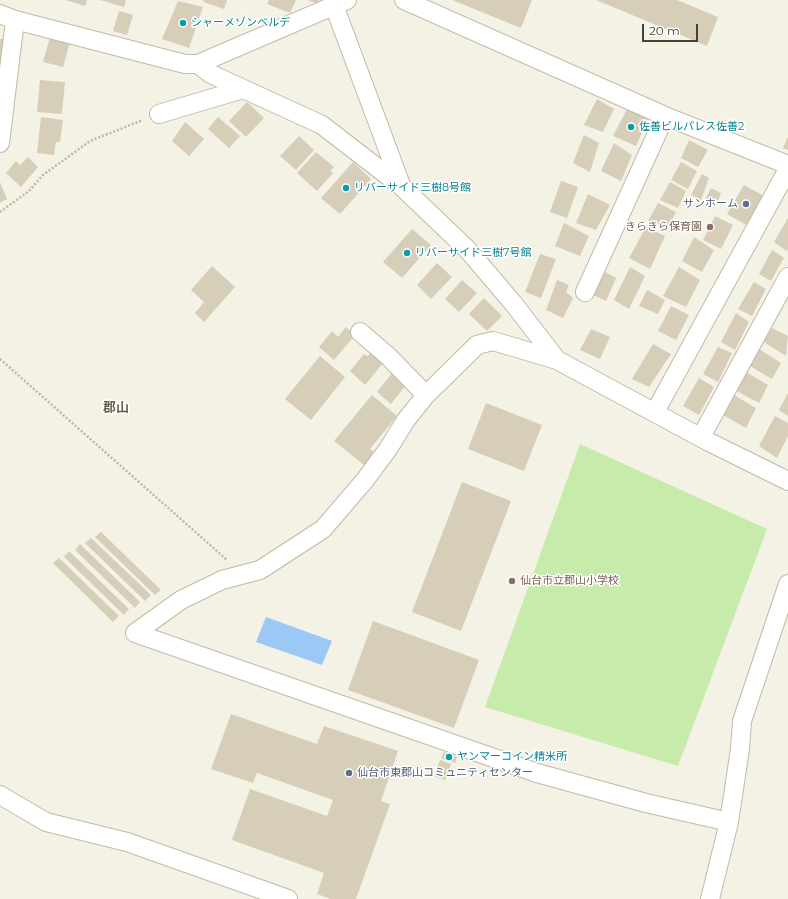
<!DOCTYPE html>
<html>
<head>
<meta charset="utf-8">
<style>
  body { margin:0 }
  #map { position:relative; width:788px; height:899px; overflow:hidden; background:#f4f1e5; font-family:Montserrat,sans-serif }
  canvas { display:block }
  .scale { position:absolute; left:642px; top:24px; width:56px; height:18px; box-sizing:border-box; border:2px solid #474134; border-top:0; padding-left:5px; font-size:12px; line-height:14px; white-space:nowrap; color:#474134; -webkit-text-stroke:3px #fff; paint-order:stroke }
</style>
</head>
<body>
<div id="map">
<canvas width="788" height="899"></canvas>
<div class="scale">20 m</div>
</div>
<script>
const g = document.querySelector('canvas').getContext('2d');
g.lineJoin = 'round';
function fill(path, color) {
  g.fillStyle = color;
  g.fill(path, 'evenodd');
}
function toPath(rows) {
  const path = new Path2D();
  for (const r of rows) {
    path.moveTo(r[0], r[1]);
    for (let i = 2; i < r.length; i += 2) path.lineTo(r[i], r[i + 1]);
  }
  return path;
}
function strokePath(path, color, width, dash) {
  g.strokeStyle = color;
  g.lineWidth = width;
  g.lineCap = dash ? 'butt' : 'round';
  g.setLineDash(dash || []);
  g.stroke(path);
}
function write(font, color, halo, rows, align = 'center') {
  g.font = font + ' Montserrat,"Noto Sans JP",sans-serif';
  g.lineWidth = 3;
  g.setLineDash([]);
  g.textBaseline = 'middle';
  g.strokeStyle = halo;
  g.fillStyle = color;
  for (const [text, x, y, turn = 0] of rows) {
    g.save();
    g.translate(x, y);
    g.rotate((+turn || 0) * Math.PI / 180);
    g.textAlign = isNaN(turn) ? turn : align;
    if (halo) g.strokeText(text, 0, 0);
    g.fillText(text, 0, 0);
    g.restore();
  }
}
fill(toPath([
  [580,444,767,529,678,766,485,707]
]), '#c7ebaa');
fill(toPath([
  [266,617,332,641,322,665,256,642]
]), '#9cc8f6');
fill(toPath([
  [65,0,87,0,85,6],
  [100,0,126,0,124,7],
  [204,0,227,0,224,9,203,2],
  [269,0,296,0,290,13,267,4],
  [308,0,319,0,317,4],
  [452,0,532,0,521,28],
  [596,0,677,0,718,17,707,46],
  [178,1,203,7,189,48,162,39],
  [119,11,133,15,127,35,113,31],
  [50,37,70,42,63,67,43,62],
  [0,39,4,39,1,63,0,62],
  [40,80,65,82,62,114,37,112],
  [597,99,614,109,603,132,584,125],
  [247,102,264,118,246,137,229,121],
  [628,107,649,117,636,146,613,136],
  [41,117,63,120,60,142,56,142,54,155,37,153],
  [218,117,240,136,229,148,208,129],
  [185,122,204,139,189,156,172,141],
  [584,135,599,143,590,172,573,163],
  [299,136,314,150,296,170,280,156],
  [788,137,788,150,783,148],
  [689,140,708,150,698,167,681,158],
  [614,143,632,155,621,181,601,171],
  [316,152,334,167,330,171,333,173,317,191,297,173],
  [28,157,38,167,21,187,6,173,16,161,20,165],
  [353,162,371,179,340,214,321,198],
  [681,162,697,171,688,189,671,180],
  [702,174,709,178,701,200,691,195],
  [561,181,578,187,567,218,550,212],
  [0,182,7,199,0,203],
  [670,182,686,191,678,208,660,200],
  [744,185,764,196,748,226,727,214],
  [711,188,721,193,716,206,705,200],
  [588,194,610,205,596,230,576,223],
  [658,203,676,212,667,230,648,221],
  [715,216,733,225,721,249,703,240],
  [788,218,788,249,787,251,774,242],
  [564,223,589,236,580,256,555,246],
  [646,227,665,236,650,269,629,258],
  [412,229,431,245,402,278,383,262],
  [694,237,714,250,702,272,682,261],
  [772,250,784,258,771,281,759,274],
  [540,254,556,259,541,298,525,292],
  [437,263,452,277,431,299,417,285],
  [212,266,235,287,204,322,195,313,204,302,191,290],
  [630,267,645,276,629,309,614,300],
  [679,267,700,280,686,307,663,296],
  [605,272,616,278,606,301,593,295],
  [462,280,477,293,459,312,445,299],
  [557,280,569,285,566,292,573,298,563,318,546,310],
  [754,282,766,289,752,316,738,309],
  [647,290,665,300,658,314,639,306],
  [484,298,502,316,487,331,469,314],
  [671,306,689,315,676,340,658,331],
  [736,313,749,322,735,350,721,342],
  [346,327,355,335,334,360,319,347,332,331,338,337],
  [772,328,788,336,786,356,764,342],
  [591,329,610,337,600,359,580,350],
  [653,344,671,354,649,387,632,379],
  [718,347,732,353,718,382,703,374],
  [759,349,781,363,772,379,750,366],
  [371,353,383,363,365,385,350,371,364,354,367,356],
  [320,356,345,377,311,420,285,399],
  [746,372,768,385,759,403,735,390],
  [392,373,406,385,391,404,377,392],
  [699,378,714,387,699,415,683,406],
  [788,393,788,416,779,410],
  [372,395,397,416,370,449,374,452,364,465,334,441],
  [734,395,756,408,746,428,721,414],
  [486,403,542,425,524,471,468,449],
  [775,416,788,423,788,436,777,458,759,446],
  [462,482,511,501,461,631,412,612],
  [101,532,161,590,155,595,95,537],
  [91,538,151,595,145,601,85,543],
  [80,544,140,602,135,608,75,550],
  [69,551,129,609,124,615,64,557],
  [59,558,119,616,113,622,53,563],
  [373,621,479,660,454,728,348,690],
  [231,714,317,744,324,726,398,751,381,801,390,804,356,899,331,899,317,894,324,873,232,840,250,789,327,816,333,800,257,773,253,783,211,769],
  [444,752,457,757,455,763,441,758],
  [440,760,451,764,445,780,434,776]
]), '#d6ceb9');
const street = toPath([
  [332,0,401,185],
  [404,0,665,116,788,165],
  [0,14,15,20,185,64,198,64,211,74,322,125,401,186,467,249,513,303,557,360],
  [198,64,347,0],
  [159,114,243,89],
  [0,143,15,20],
  [585,292,665,116],
  [360,332,388,356,426,395],
  [655,412,788,169],
  [701,437,788,277],
  [0,795,46,822,127,842,288,899],
  [729,822,646,803,537,773,135,633,181,600,222,580,260,570,323,529,365,480,388,449,406,420,426,395,477,345,493,341,557,360,709,442,788,481],
  [710,899,729,822,740,749,742,721,788,584]
]);
strokePath(street, '#c0baa7', 20);
strokePath(toPath([
  [0,212,29,191,43,175,90,141,143,120],
  [0,359,227,560]
]), '#c3b897', 2.5, [2, 2]);
strokePath(street, '#fff', 18);
for (const [x, y, r, color] of [
  [183,23,4,"#0f9aa8"],
  [631,127,4,"#0f9aa8"],
  [346,188,4,"#0f9aa8"],
  [746,204,4,"#5c6f8a"],
  [710,227,4,"#8d6e63"],
  [407,253,4,"#0f9aa8"],
  [512,581,4,"#8d6e63"],
  [449,757,4,"#0f9aa8"],
  [349,773,4,"#5c6f8a"]
]) {
  const dot = new Path2D();
  dot.arc(x, y, r, 0, 2 * Math.PI);
  g.fillStyle = color;
  g.fill(dot);
  strokePath(dot, '#fff', 1.5);
}
write('11px', '#0d838f', '#fff', [
  ["シャーメゾンベルデ",191,23],
  ["佐善ビルパレス佐善2",639,127],
  ["リバーサイド三樹8号館",354,188],
  ["リバーサイド三樹7号館",415,253],
  ["ヤンマーコイン精米所",457,757]
], 'left');
write('11px', '#4e5e75', '#fff', [
  ["サンホーム",738,204],
  ["仙台市東郡山コミュニティセンター",357,773,"left"]
], 'right');
write('11px', '#785e54', '#fff', [
  ["きらきら保育園",702,227],
  ["仙台市立郡山小学校",520,581,"left"]
], 'right');
write('bold 13px', '#6a614a', '#fff', [
  ["郡山",116,408]
]);
</script>
</body>
</html>
